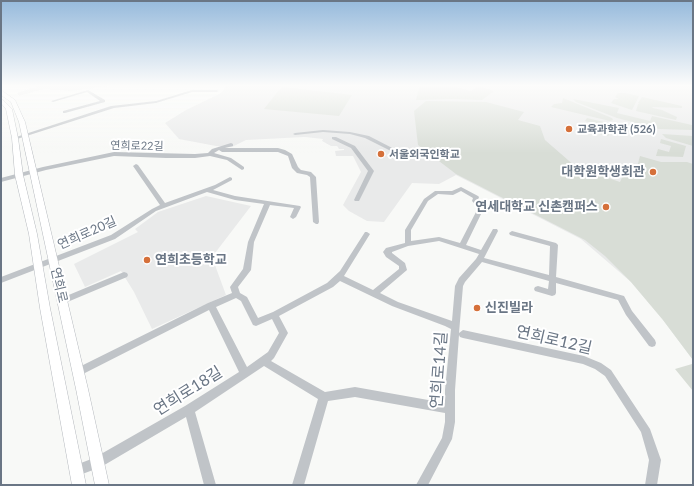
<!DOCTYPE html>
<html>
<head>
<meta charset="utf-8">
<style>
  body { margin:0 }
  #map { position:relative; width:694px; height:486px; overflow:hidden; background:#f8f9f7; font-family:Lato,sans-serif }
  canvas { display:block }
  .frame { position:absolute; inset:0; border:2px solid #6a7685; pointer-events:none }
</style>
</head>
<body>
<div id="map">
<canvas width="694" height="486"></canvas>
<div class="frame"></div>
</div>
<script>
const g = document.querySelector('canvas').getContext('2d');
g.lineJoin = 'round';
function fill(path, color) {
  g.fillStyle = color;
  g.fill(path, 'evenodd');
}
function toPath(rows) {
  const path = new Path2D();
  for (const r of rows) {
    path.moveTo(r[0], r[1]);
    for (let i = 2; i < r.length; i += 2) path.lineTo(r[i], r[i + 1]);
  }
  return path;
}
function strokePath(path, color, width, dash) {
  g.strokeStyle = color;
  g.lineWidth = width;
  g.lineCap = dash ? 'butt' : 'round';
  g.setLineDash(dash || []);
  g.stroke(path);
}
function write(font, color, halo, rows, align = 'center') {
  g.font = font + ' Lato,"Noto Sans KR",sans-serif';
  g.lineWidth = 4;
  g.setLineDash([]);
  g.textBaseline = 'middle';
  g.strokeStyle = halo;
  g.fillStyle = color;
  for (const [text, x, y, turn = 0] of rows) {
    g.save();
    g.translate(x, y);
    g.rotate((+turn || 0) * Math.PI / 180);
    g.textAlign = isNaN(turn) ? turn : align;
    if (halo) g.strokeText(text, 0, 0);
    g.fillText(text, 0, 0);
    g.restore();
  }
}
fill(toPath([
  [42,85,116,85,71,91,44,89,19,96,17,93],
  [228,85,693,85,693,360,663,320,631,282,581,239,456,175,439,184,412,183,384,222,367,221,349,211,343,205,361,172,353,156,336,156,335,151,344,150,344,149,339,149,337,146,331,146,322,141,323,139,305,137,246,140,232,147,216,146,179,139,165,123,186,110,221,93],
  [206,196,251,206,212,257,226,295,152,329,134,292,121,271,85,287,74,264,138,232,135,229,158,212]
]), '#e9eaea');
fill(toPath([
  [420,85,458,85,455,87,471,91,478,86,494,91,482,100,452,99,416,100],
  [283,87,352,95,339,116,264,109,279,90],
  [618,93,625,93,639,96,632,110,611,103,614,99,619,99,615,97],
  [642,97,682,106,682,108,652,107,653,108,662,110,677,117,676,120,636,111,638,104,640,104,638,103],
  [563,98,612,118,613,120,610,121,551,107,554,104,562,103],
  [573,99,619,108,617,113,650,121,652,116,692,125,693,130,659,129,617,118,576,102],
  [426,101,486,102,524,112,518,120,540,126,545,140,576,167,620,182,626,169,636,171,640,156,661,162,687,162,693,164,693,360,663,320,631,282,605,256,585,240,456,174,418,145,414,111],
  [587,118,608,123,613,125,608,136,595,133,599,125,585,121],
  [662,134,693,136,693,146,666,138],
  [661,139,686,146,683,157,656,156,658,149,669,152,671,146,660,143],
  [692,364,693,364,693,391,675,369]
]), '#d8ddd6');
const secondary = toPath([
  [1,90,15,100,25,122,88,389,109,485,95,485,76,389,19,122,11,102,1,95,1,90],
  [1,98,12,109,18,138,23,175,37,234,50,308,86,485,72,485,40,308,29,234,15,175,12,138,6,109,1,103,1,98]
]);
strokePath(secondary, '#b5b9be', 1);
fill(toPath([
  [1,85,4,85,2,86,1,85],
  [88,90,105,100,105,102,65,113,63,113,63,111,100,101,87,92,53,102,51,101,88,90],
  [192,90,217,90,219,91,217,92,192,92,156,103,114,108,17,139,13,138,111,106,156,101,192,90],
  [323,130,350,132,369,136,398,151,395,153,365,138,350,134,323,132,295,135,293,134,295,133,323,130],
  [332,137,336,137,355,146,374,171,359,201,355,201,354,200,368,171,351,148,332,139,332,137],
  [231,143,233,144,233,146,225,148,278,148,285,150,292,154,298,167,301,170,311,172,316,177,319,222,318,224,316,224,313,222,310,177,307,175,297,173,292,168,288,156,278,152,222,152,219,150,214,153,231,158,244,167,244,169,242,170,227,160,210,156,195,158,166,158,114,156,46,170,1,182,1,178,43,167,114,152,195,154,208,153,212,149,231,143],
  [136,164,138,165,165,203,215,185,230,177,232,178,232,180,213,190,235,196,300,206,301,207,296,217,293,219,290,217,294,208,270,205,254,242,251,270,238,287,240,293,247,297,258,318,273,312,327,283,340,271,365,232,367,232,370,234,344,276,373,290,399,269,399,266,386,257,383,252,386,248,405,243,405,230,424,199,435,191,452,191,461,187,478,196,479,197,478,200,483,205,482,212,466,245,481,250,493,229,497,229,498,231,484,258,549,275,550,246,510,235,509,233,512,231,556,243,558,245,556,277,624,296,632,311,655,340,656,343,655,346,652,347,649,346,626,315,618,300,556,283,556,293,555,295,552,296,535,291,534,289,535,287,538,286,548,289,549,281,482,262,465,282,463,286,459,333,463,330,584,356,601,363,611,370,650,429,661,460,657,485,645,485,649,460,641,432,605,376,595,369,583,364,463,338,460,337,459,335,455,390,455,422,452,439,428,485,416,485,442,438,445,422,445,413,355,397,328,401,304,485,292,485,318,399,264,366,195,412,216,485,204,485,186,417,101,467,77,476,73,474,71,470,73,466,94,458,185,406,239,372,209,310,81,375,78,376,75,375,73,372,75,369,208,303,232,293,230,287,243,269,248,242,264,204,235,200,207,192,156,211,115,239,1,283,1,277,111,235,152,209,160,205,133,166,136,164],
  [461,191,473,198,472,201,477,206,476,212,460,243,439,237,411,241,411,230,428,201,438,194,453,195,461,191],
  [439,241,479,254,476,259,459,278,455,286,452,321,398,302,380,293,407,270,405,263,392,253,392,252,408,246,439,241],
  [340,281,392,306,445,326,451,329,445,390,445,403,355,387,325,392,271,361,274,358,288,333,279,316,333,287,340,281],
  [236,298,241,301,253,325,256,326,272,319,279,333,268,352,247,367,216,307,236,298],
  [124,272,127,273,128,275,127,277,65,303,62,304,59,303,58,301,59,299,124,272]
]), '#c0c4c8');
fill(secondary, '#fff');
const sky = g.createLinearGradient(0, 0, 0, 153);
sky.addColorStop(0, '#96badc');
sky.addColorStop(0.56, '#fcfcfb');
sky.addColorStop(1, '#fcfcfb00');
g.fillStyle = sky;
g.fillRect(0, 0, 694, 153);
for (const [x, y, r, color] of [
  [569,129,4,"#d5703a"],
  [381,154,4,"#d5703a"],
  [653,172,4,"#d5703a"],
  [606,207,4,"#d5703a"],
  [147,260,4,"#d5703a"],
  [477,308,4,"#d5703a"]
]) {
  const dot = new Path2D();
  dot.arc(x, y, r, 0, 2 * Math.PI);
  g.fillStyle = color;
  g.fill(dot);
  strokePath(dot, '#fff', 1.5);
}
write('bold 11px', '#6a7685', '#fff', [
  ["교육과학관 (526)",577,129],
  ["서울외국인학교",389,154]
], 'left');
write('11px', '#6a7685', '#fff', [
  ["연희로22길",137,146,1]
]);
write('bold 13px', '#6a7685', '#fff', [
  ["대학원학생회관",645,172],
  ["연세대학교 신촌캠퍼스",598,207],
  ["연희초등학교",155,260,"left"],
  ["신진빌라",485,308,"left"]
], 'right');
write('13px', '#6a7685', '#fff', [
  ["연희로20길",87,233,-24],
  ["연희로",59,285,77]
]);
write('16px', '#6a7685', '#fff', [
  ["연희로12길",554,340,13],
  ["연희로14길",439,370,-86],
  ["연희로18길",188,391,-32]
]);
</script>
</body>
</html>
